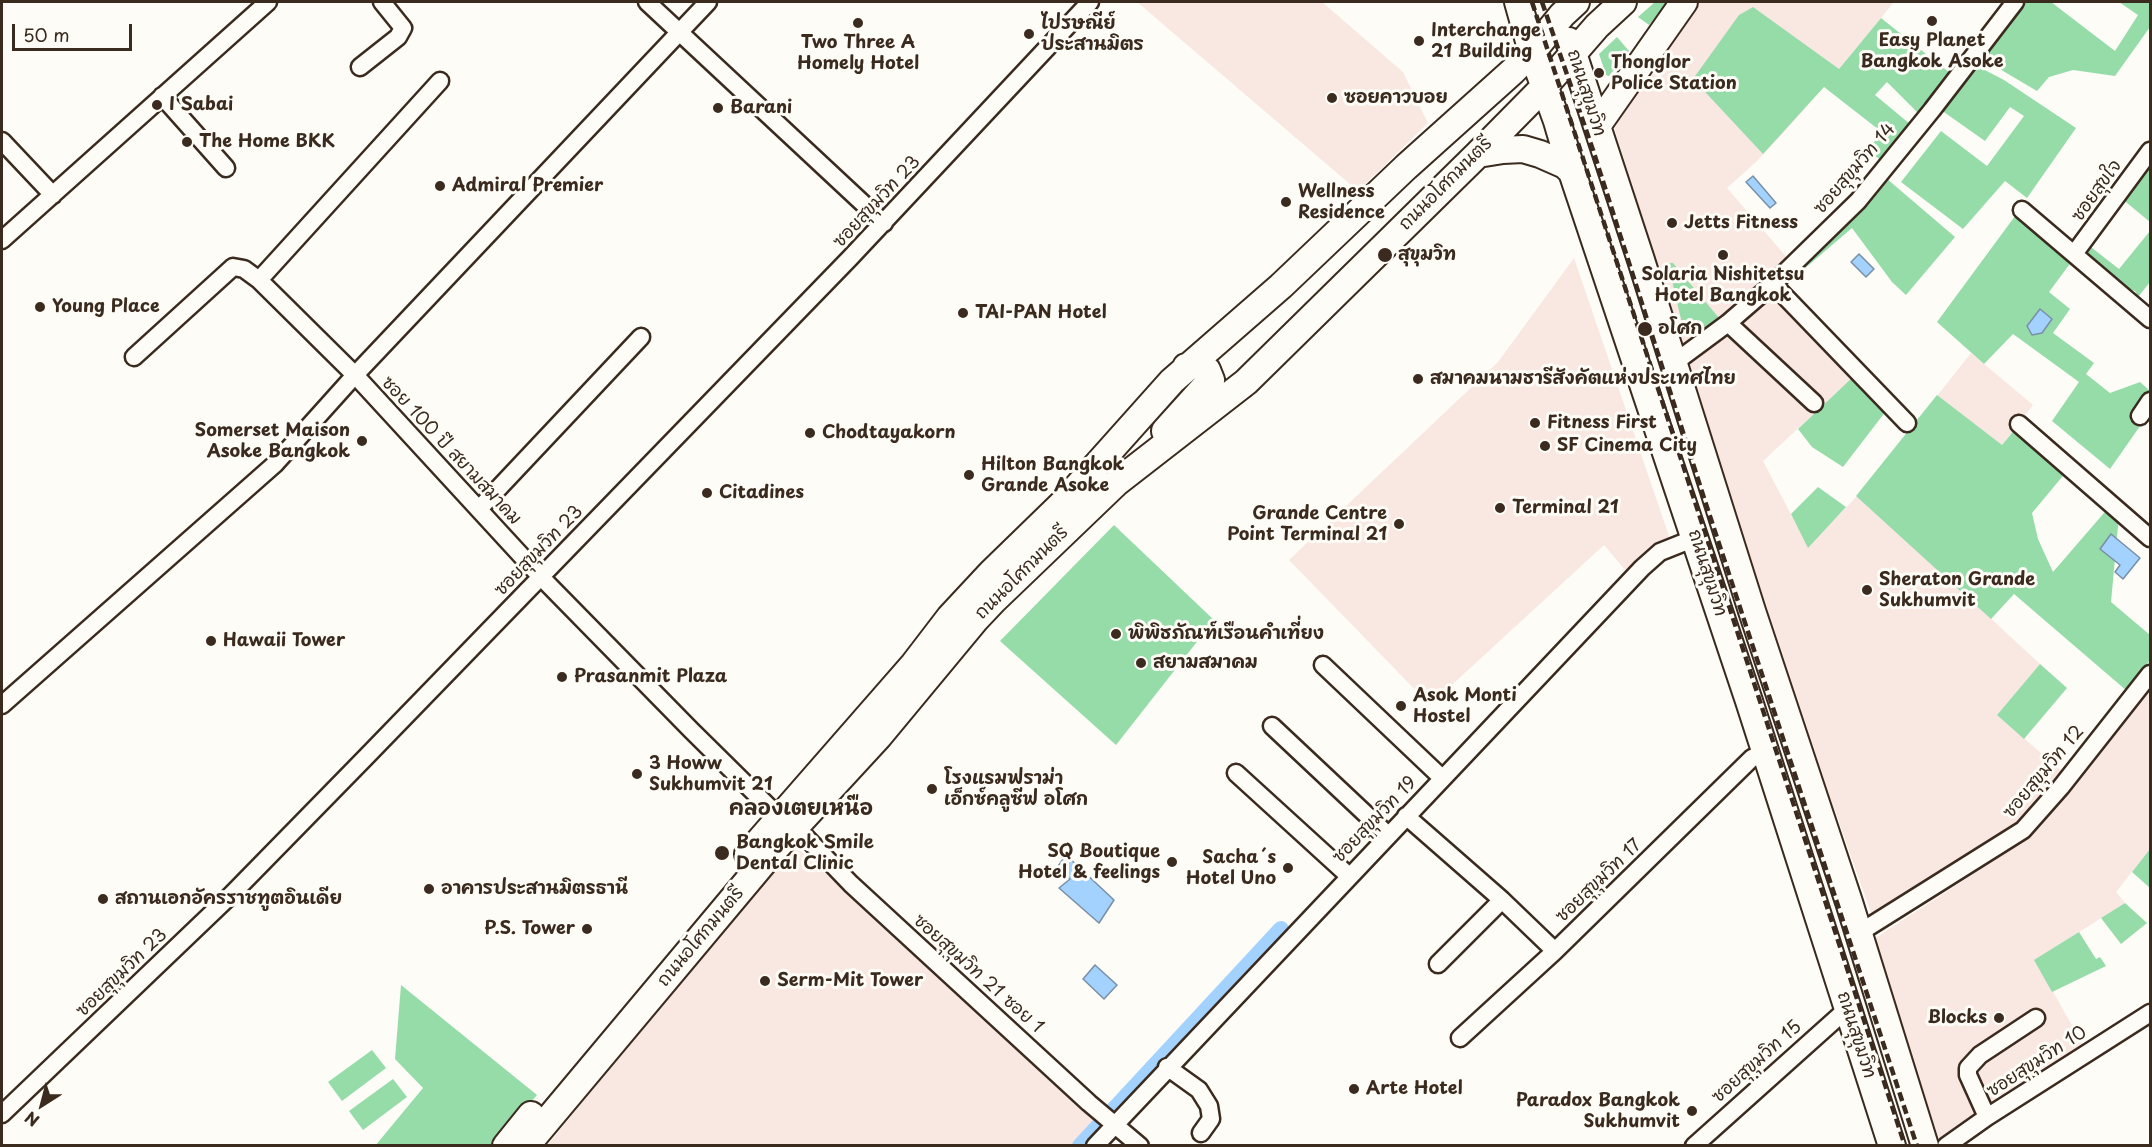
<!DOCTYPE html>
<html>
<head>
<meta charset="utf-8">
<style>
  body { margin:0 }
  #map { position:relative; width:2152px; height:1147px; overflow:hidden; background:#fdfcf7; font-family:"Playpen Sans",sans-serif }
  canvas { display:block }
  .frame { position:absolute; inset:0; border:3px solid #3b2a1e; pointer-events:none }
  .north { position:absolute; left:12px; top:1075px; width:60px; height:60px; -webkit-text-stroke:4px #fdfcf7; paint-order:stroke; rotate:216deg; font-size:16px; font-weight:700; line-height:24px; text-align:center; color:#3b2a1e }
  .north::after { content:''; display:block; margin:auto; width:21px; height:27px; background:#3b2a1e; clip-path:polygon(50% 0,100% 100%,50% 72%,0 100%) }
  .scale { position:absolute; left:12px; top:24px; width:120px; height:27px; box-sizing:border-box; border:3px solid #3b2a1e; border-top:0; padding-left:8px; font-size:18px; line-height:21px; white-space:nowrap; color:#3b2a1e; -webkit-text-stroke:4px #fdfcf7; paint-order:stroke }
</style>
</head>
<body>
<div id="map">
<canvas width="2152" height="1147"></canvas>
<div class="frame"></div>
<div class="north">N</div>
<div class="scale">50 m</div>
</div>
<script>
const g = document.querySelector('canvas').getContext('2d');
g.lineJoin = 'round';
function fill(path, color) {
  g.fillStyle = color;
  g.fill(path, 'evenodd');
}
function toPath(rows) {
  const path = new Path2D();
  for (const r of rows) {
    path.moveTo(r[0], r[1]);
    for (let i = 2; i < r.length; i += 2) path.lineTo(r[i], r[i + 1]);
  }
  return path;
}
function strokePath(path, color, width, dash) {
  g.strokeStyle = color;
  g.lineWidth = width;
  g.lineCap = dash ? 'butt' : 'round';
  g.setLineDash(dash || []);
  g.stroke(path);
}
function write(font, color, halo, rows, align = 'center') {
  g.font = font + ' "Playpen Sans","Playpen Sans Thai",sans-serif';
  g.lineWidth = 6;
  g.setLineDash([]);
  g.textBaseline = 'middle';
  g.strokeStyle = halo;
  g.fillStyle = color;
  for (const [text, x, y, turn = 0] of rows) {
    g.save();
    g.translate(x, y);
    g.rotate((+turn || 0) * Math.PI / 180);
    g.textAlign = isNaN(turn) ? turn : align;
    if (halo) g.strokeText(text, 0, 0);
    g.fillText(text, 0, 0);
    g.restore();
  }
}
fill(toPath([
  [1137,2,1322,2,1403,72,1428,123,1358,191],
  [1691,2,1894,2,1839,69,1786,130,1757,161,1727,188,1789,260,1771,275,1863,368,1763,461,1808,547,1861,492,1971,353,2033,405,1919,552,2040,664,1997,715,2063,772,2017,827,1874,921,1835,811,1781,688,1755,575,1613,124],
  [1574,258,1670,539,1631,577,1604,545,1430,705,1289,560,1498,362],
  [2150,682,2150,849,2116,892,2125,903,2035,960,2086,1050,1939,1140,1907,1040,1900,1043,1866,944,2015,847],
  [792,843,1095,1120,1072,1146,547,1146]
]), '#f9e7e2');
fill(toPath([
  [1655,2,1668,2,1649,25,1638,17],
  [2024,2,2051,2,2115,51,2138,15,2119,2,2150,2,2150,27,2115,76,2073,70,2049,77,2037,91,1981,58],
  [1753,7,1839,69,1881,18,1950,73,1918,113,1887,82,1875,95,1910,124,1881,160,1866,150,1883,133,1824,87,1763,154,1693,79,1739,15],
  [1617,37,1629,51,1609,76,1606,75,1599,54],
  [1975,65,2004,80,2076,128,2027,198,2005,181,1963,229,1901,182,1941,131,1987,166,2024,116,2010,107,1985,141,1941,110],
  [2150,157,2150,222,2121,198],
  [1886,178,1955,237,1906,295,1892,282,1852,228,1783,287,1779,283,1848,221,1849,222],
  [2018,212,2072,261,2049,292,2070,309,2053,333,2094,363,2086,374,2110,393,2140,382,2150,391,2135,411,2145,419,2110,469,2052,421,2079,382,2013,334,1984,364,1937,322],
  [2150,231,2150,282,2138,297,2135,291,2124,287,2083,254,2087,244,2119,269],
  [1668,263,1673,263,1719,318,1701,333,1687,333,1683,328],
  [1854,376,1886,411,1843,467,1812,447,1798,429],
  [1937,395,2002,445,2016,428,2067,471,2032,513,2038,539,2053,572,2110,506,2119,515,2111,602,2150,635,2150,660,2127,691,2014,594,1991,619,1856,496],
  [1818,487,1846,507,1808,548,1791,514],
  [1114,525,1214,620,1116,745,1000,641],
  [2040,664,2067,688,2024,739,1997,715],
  [2150,849,2150,888,2132,872],
  [2125,903,2147,923,2121,944,2101,918],
  [2079,932,2096,959,2100,957,2106,966,2052,992,2034,960],
  [401,985,537,1095,494,1145,375,1146,423,1088,395,1059],
  [372,1050,386,1068,342,1101,328,1082],
  [393,1079,407,1097,363,1130,349,1111]
]), '#95dca9');
const water = toPath([
  [1753,176,1776,203,1770,208,1746,182,1753,176],
  [1859,254,1874,269,1866,277,1851,262,1859,254],
  [2040,309,2052,319,2042,333,2032,335,2027,326,2040,309],
  [2111,534,2140,558,2123,579,2115,572,2120,565,2100,549,2111,534],
  [1066,855,1114,900,1099,923,1059,888,1070,879,1056,869,1066,855],
  [1095,965,1117,985,1104,999,1083,979,1095,965]
]);
fill(water, '#a3d2ff');
strokePath(water, '#798fa5', 1.5);
strokePath(toPath([
  [1080,1146,1281,929]
]), '#a3d2ff', 16);
const street = toPath([
  [647,2,884,223],
  [360,67,398,37,403,28,382,2],
  [162,96,226,168],
  [2,141,53,195],
  [2022,210,2150,319],
  [2,240,268,2],
  [2074,254,2150,151],
  [259,280,440,81],
  [1773,284,1907,423],
  [1728,323,1814,403],
  [134,357,233,267,244,269,259,280,355,375,540,576,691,730,779,817],
  [1674,363,1728,323,1773,284,1858,201,1932,110,2015,2],
  [2140,416,2150,401],
  [2019,424,2150,538],
  [479,509,641,337],
  [1323,665,1442,778],
  [2,705,275,464,355,375,708,2],
  [1272,726,1388,835],
  [1236,773,1349,876],
  [1406,816,1502,900,1555,951],
  [796,827,851,884,1089,1103,1140,1146],
  [1859,933,2023,830,2061,787,2150,674],
  [1438,964,1502,900],
  [1460,1038,1555,951,1752,758,1765,752],
  [1167,1067,1199,1090,1209,1106,1211,1119,1201,1133],
  [2,1114,231,895,366,757,850,258,1090,2],
  [1987,1117,1968,1075,1968,1068,1980,1055,2036,1018],
  [1095,1146,1642,568,1660,552,1695,538],
  [1694,1146,1847,1009],
  [1946,1146,1987,1117,2150,1013]
]);
const primary = toPath([
  [1518,2,1532,52,1557,121,1572,172,1749,701,1892,1146],
  [1569,41,1641,260,1752,611,1849,902,1925,1146],
  [1597,126,1684,2],
  [1478,154,1503,150,1523,149,1540,154,1565,165,1572,172],
  [1165,431,1211,380,1207,370,1201,366,1195,365,1186,367],
  [748,854,914,664,950,617,991,573,1063,503,1172,381,1281,286,1406,167,1513,71,1532,52,1562,15,1576,2],
  [506,1146,531,1115],
  [526,1146,773,851,879,736,976,619,994,600,1116,483,1246,382,1478,154,1544,87,1597,26,1623,2]
]);
strokePath(street, '#3b2a1e', 21);
strokePath(primary, '#3b2a1e', 30);
strokePath(street, '#fdfcf7', 16);
strokePath(primary, '#fdfcf7', 26);
strokePath(toPath([
  [1532,2,1905,1146],
  [1542,2,1593,150,1704,498,1917,1146]
]), '#3b2a1e', 4.5, [9, 4.5]);
for (const [x, y, r, color] of [
  [1932,21,6,"#3b2a1e"],
  [858,23,6,"#3b2a1e"],
  [1029,34,6,"#3b2a1e"],
  [1419,41,6,"#3b2a1e"],
  [1599,73,6,"#3b2a1e"],
  [1332,98,6,"#3b2a1e"],
  [157,105,6,"#3b2a1e"],
  [718,108,6,"#3b2a1e"],
  [187,142,6,"#3b2a1e"],
  [440,186,6,"#3b2a1e"],
  [1286,202,6,"#3b2a1e"],
  [1672,223,6,"#3b2a1e"],
  [1385,255,8,"#3b2a1e"],
  [1723,255,6,"#3b2a1e"],
  [40,307,6,"#3b2a1e"],
  [963,313,6,"#3b2a1e"],
  [1645,329,8,"#3b2a1e"],
  [1418,379,6,"#3b2a1e"],
  [1535,423,6,"#3b2a1e"],
  [810,433,6,"#3b2a1e"],
  [362,441,6,"#3b2a1e"],
  [1545,446,6,"#3b2a1e"],
  [969,475,6,"#3b2a1e"],
  [707,493,6,"#3b2a1e"],
  [1500,508,6,"#3b2a1e"],
  [1399,524,6,"#3b2a1e"],
  [1867,590,6,"#3b2a1e"],
  [1116,634,6,"#3b2a1e"],
  [211,641,6,"#3b2a1e"],
  [1141,663,6,"#3b2a1e"],
  [562,677,6,"#3b2a1e"],
  [1401,706,6,"#3b2a1e"],
  [637,774,6,"#3b2a1e"],
  [932,789,6,"#3b2a1e"],
  [722,853,8,"#3b2a1e"],
  [1172,862,6,"#3b2a1e"],
  [1288,868,6,"#3b2a1e"],
  [429,889,6,"#3b2a1e"],
  [103,899,6,"#3b2a1e"],
  [587,929,6,"#3b2a1e"],
  [765,981,6,"#3b2a1e"],
  [1999,1018,6,"#3b2a1e"],
  [1354,1089,6,"#3b2a1e"],
  [1692,1111,6,"#3b2a1e"]
]) {
  const dot = new Path2D();
  dot.arc(x, y, r, 0, 2 * Math.PI);
  g.fillStyle = color;
  g.fill(dot);
  strokePath(dot, '#fdfcf7', 2);
}
write('bold 18px', '#3b2a1e', '#fdfcf7', [
  ["ไปรษณีย์",1041,24],
  ["ประสานมิตร",1041,45],
  ["Interchange",1431,31],
  ["21 Building",1431,52],
  ["Easy Planet",1932,41,"center"],
  ["Bangkok Asoke",1932,62,"center"],
  ["Two Three A",858,43,"center"],
  ["Homely Hotel",858,64,"center"],
  ["Thonglor",1611,63],
  ["Police Station",1611,84],
  ["ซอยคาวบอย",1344,98],
  ["I Sabai",169,105],
  ["Barani",730,108],
  ["The Home BKK",199,142],
  ["Admiral Premier",452,186],
  ["Wellness",1298,192],
  ["Residence",1298,213],
  ["Jetts Fitness",1684,223],
  ["สุขุมวิท",1398,255],
  ["Solaria Nishitetsu",1723,275,"center"],
  ["Hotel Bangkok",1723,296,"center"],
  ["Young Place",52,307],
  ["TAI-PAN Hotel",975,313],
  ["อโศก",1658,329],
  ["สมาคมนามธารีสังคัตแห่งประเทศไทย",1430,379],
  ["Fitness First",1547,423],
  ["Somerset Maison",350,431,"right"],
  ["Asoke Bangkok",350,452,"right"],
  ["Chodtayakorn",822,433],
  ["SF Cinema City",1557,446],
  ["Hilton Bangkok",981,465],
  ["Grande Asoke",981,486],
  ["Citadines",719,493],
  ["Terminal 21",1512,508],
  ["Grande Centre",1387,514,"right"],
  ["Point Terminal 21",1387,535,"right"],
  ["Sheraton Grande",1879,580],
  ["Sukhumvit",1879,601],
  ["พิพิธภัณฑ์เรือนคำเที่ยง",1128,634],
  ["Hawaii Tower",223,641],
  ["สยามสมาคม",1153,663],
  ["Prasanmit Plaza",574,677],
  ["Asok Monti",1413,696],
  ["Hostel",1413,717],
  ["3 Howw",649,764],
  ["Sukhumvit 21",649,785],
  ["โรงแรมฟูราม่า",944,779],
  ["เอ็กซ์คลูซีฟ อโศก",944,800],
  ["Bangkok Smile",736,843],
  ["Dental Clinic",736,864],
  ["SQ Boutique",1160,852,"right"],
  ["Hotel & feelings",1160,873,"right"],
  ["Sacha´s",1276,858,"right"],
  ["Hotel Uno",1276,879,"right"],
  ["อาคารประสานมิตรธานี",441,889],
  ["สถานเอกอัครราชทูตอินเดีย",115,899],
  ["P.S. Tower",575,929,"right"],
  ["Serm-Mit Tower",777,981],
  ["Blocks",1987,1018,"right"],
  ["Arte Hotel",1366,1089],
  ["Paradox Bangkok",1680,1101,"right"],
  ["Sukhumvit",1680,1122,"right"]
], 'left');
write('18px', '#3b2a1e', '#fdfcf7', [
  ["ถนนสุขุมวิท",1586,93,72],
  ["ซอยสุขุมวิท 14",1855,169,-49],
  ["ถนนอโศกมนตรี",1446,184,-45],
  ["ซอยสุขใจ",2097,191,-54],
  ["ซอยสุขุมวิท 23",877,202,-47],
  ["ซอย 100 ปี สยามสมาคม",451,451,47],
  ["ซอยสุขุมวิท 23",539,551,-46],
  ["ถนนอโศกมนตรี",1022,573,-45],
  ["ถนนสุขุมวิท",1707,573,72],
  ["ซอยสุขุมวิท 12",2044,772,-50],
  ["ซอยสุขุมวิท 19",1375,820,-46],
  ["ซอยสุขุมวิท 17",1599,881,-44],
  ["ถนนอโศกมนตรี",701,937,-50],
  ["ซอยสุขุมวิท 23",122,973,-44],
  ["ซอยสุขุมวิท 21 ซอย 1",978,974,42],
  ["ถนนสุขุมวิท",1856,1035,72],
  ["ซอยสุขุมวิท 15",1757,1062,-42],
  ["ซอยสุขุมวิท 10",2037,1062,-33]
]);
write('bold 21px', '#3b2a1e', '#fdfcf7', [
  ["คลองเตยเหนือ",801,809]
]);
</script>
</body>
</html>
